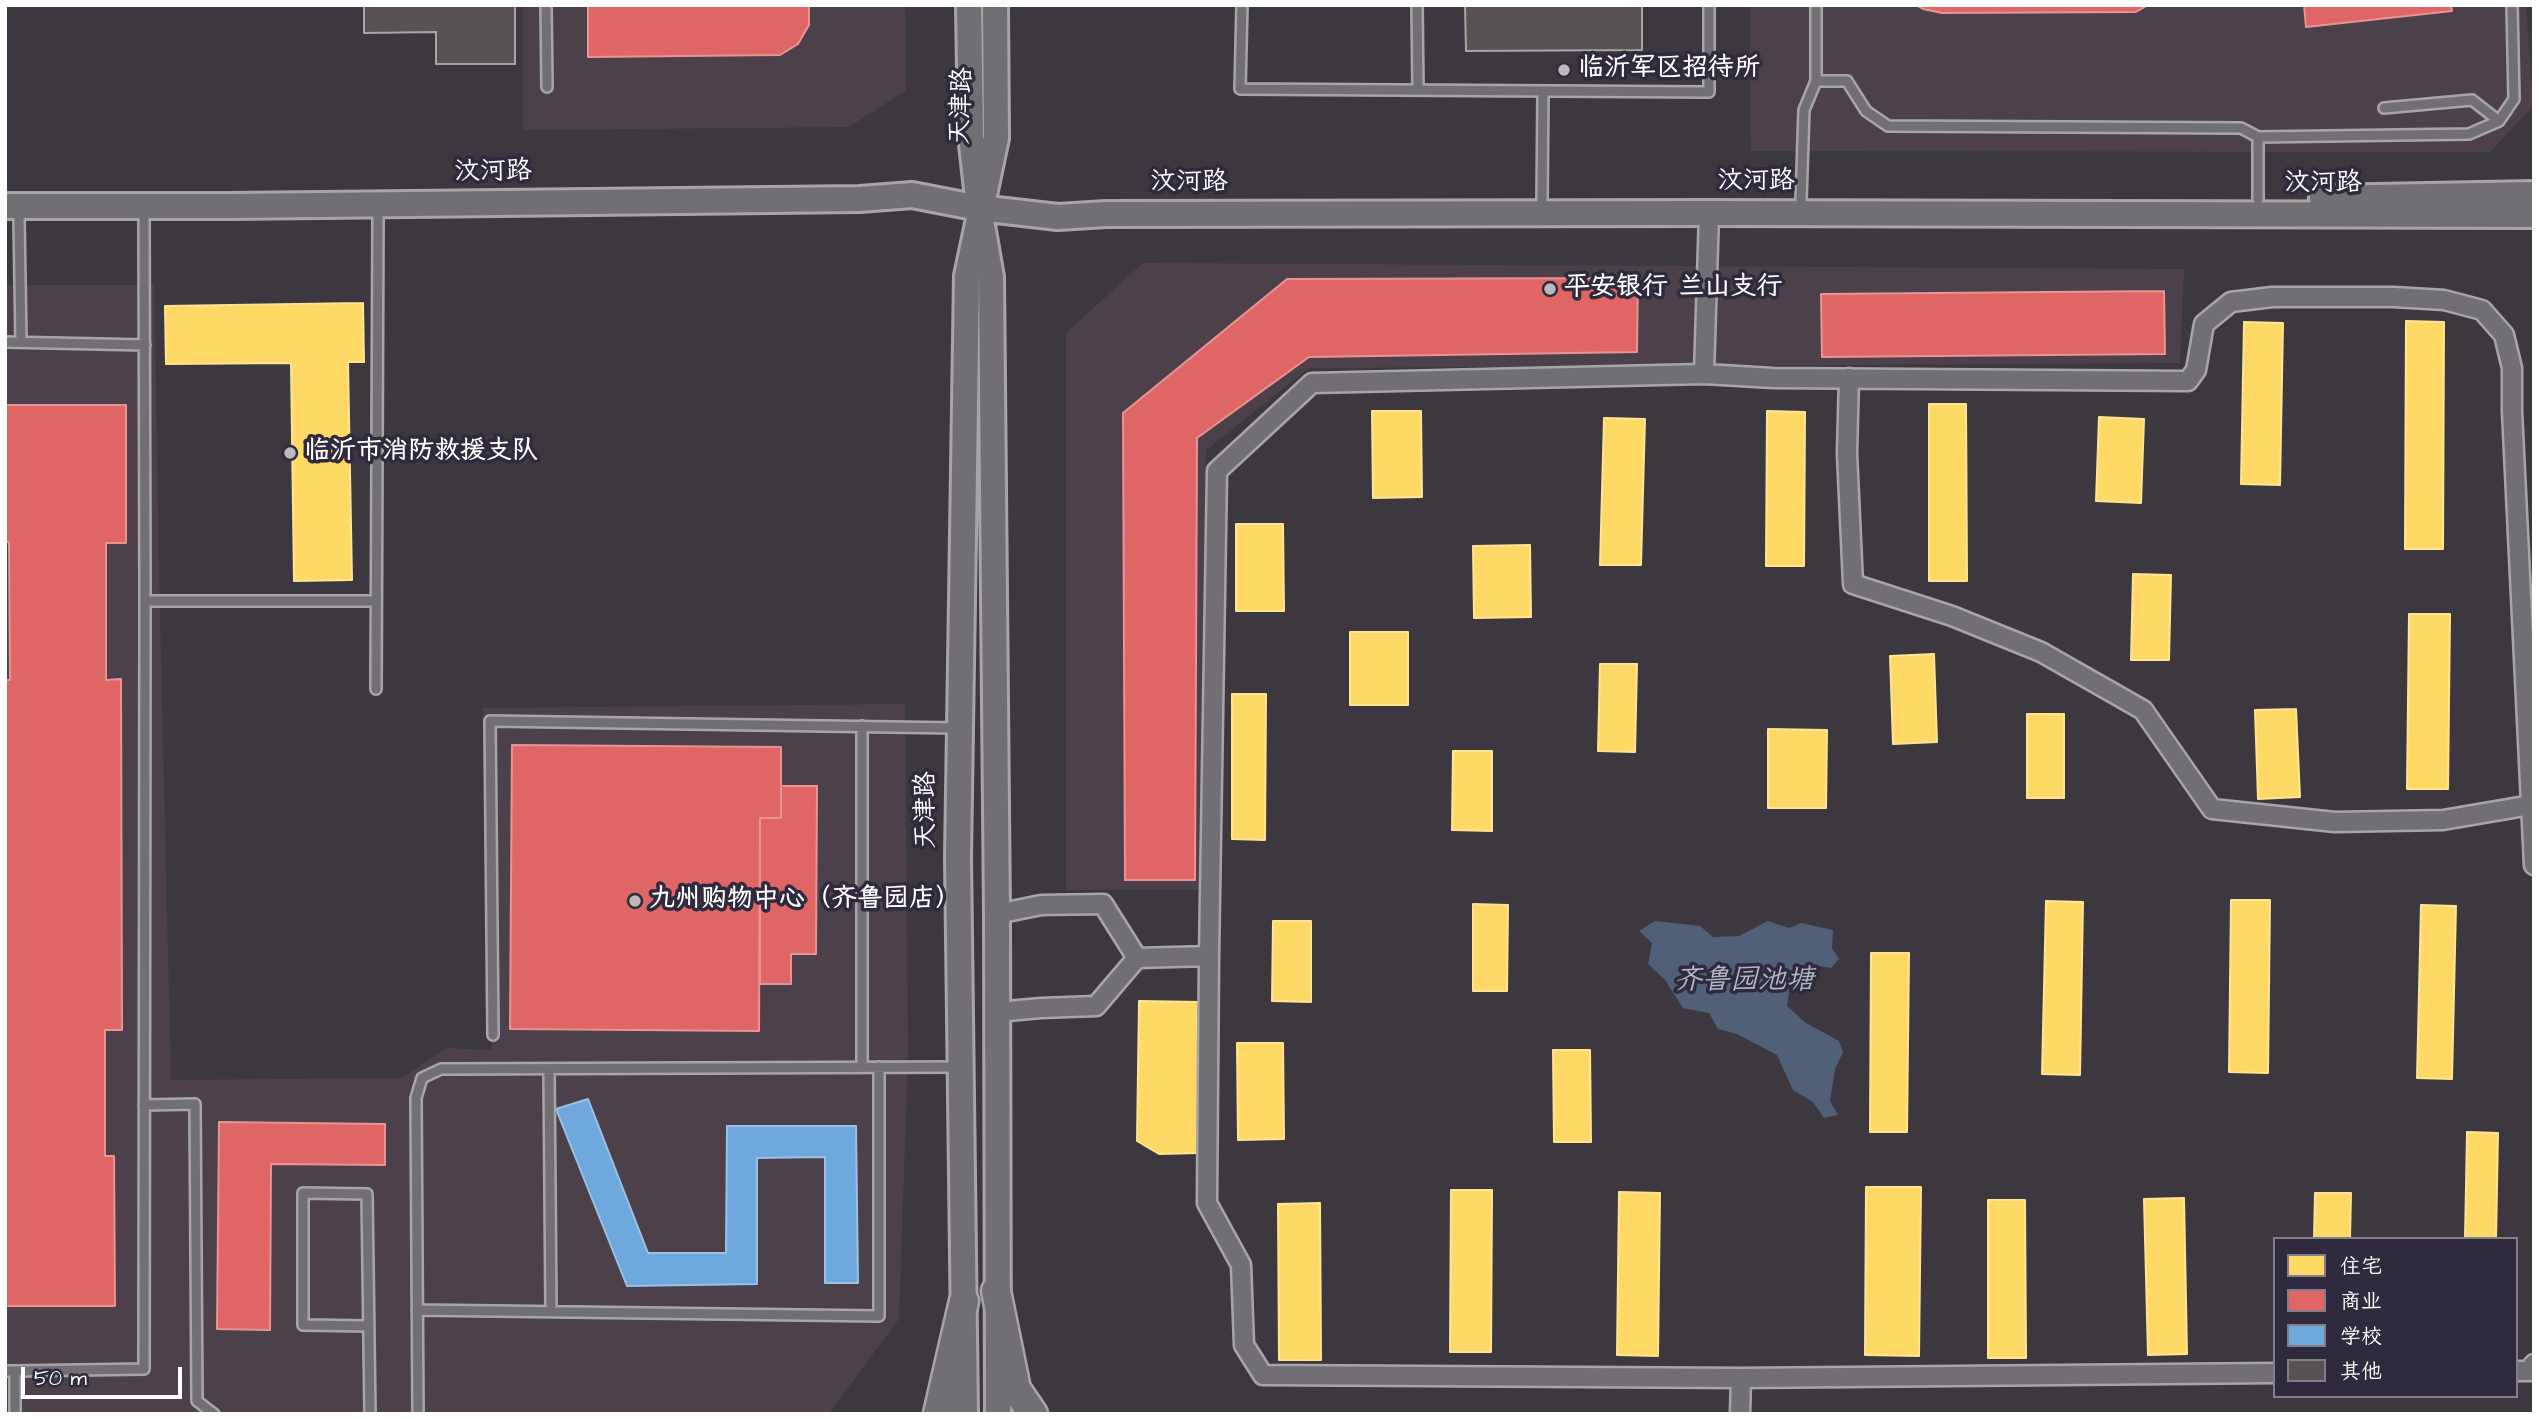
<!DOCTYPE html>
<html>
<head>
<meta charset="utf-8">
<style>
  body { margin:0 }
  #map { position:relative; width:2539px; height:1419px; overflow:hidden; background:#3d3840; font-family:"Architects Daughter","LXGW WenKai TC",sans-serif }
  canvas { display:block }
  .frame { position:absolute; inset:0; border:7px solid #fff; pointer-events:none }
  .legend { position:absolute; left:2273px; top:1237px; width:245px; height:161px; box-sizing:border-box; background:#2f2a3d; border:2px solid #827f8b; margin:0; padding:9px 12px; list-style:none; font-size:21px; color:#fff }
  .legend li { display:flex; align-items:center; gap:14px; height:35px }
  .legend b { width:35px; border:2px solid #827f8b }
  .scale { position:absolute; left:21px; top:1367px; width:161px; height:32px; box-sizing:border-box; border:4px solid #fff; border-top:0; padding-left:9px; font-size:21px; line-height:24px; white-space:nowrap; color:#fff; -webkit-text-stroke:5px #2f2a3d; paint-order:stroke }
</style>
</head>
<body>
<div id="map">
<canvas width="2539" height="1419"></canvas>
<div class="frame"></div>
<ul class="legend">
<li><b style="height:19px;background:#ffd966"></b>住宅</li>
<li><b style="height:19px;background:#e06666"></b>商业</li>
<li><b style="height:19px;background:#6fa8dc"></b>学校</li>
<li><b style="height:19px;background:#585255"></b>其他</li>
</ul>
<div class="scale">50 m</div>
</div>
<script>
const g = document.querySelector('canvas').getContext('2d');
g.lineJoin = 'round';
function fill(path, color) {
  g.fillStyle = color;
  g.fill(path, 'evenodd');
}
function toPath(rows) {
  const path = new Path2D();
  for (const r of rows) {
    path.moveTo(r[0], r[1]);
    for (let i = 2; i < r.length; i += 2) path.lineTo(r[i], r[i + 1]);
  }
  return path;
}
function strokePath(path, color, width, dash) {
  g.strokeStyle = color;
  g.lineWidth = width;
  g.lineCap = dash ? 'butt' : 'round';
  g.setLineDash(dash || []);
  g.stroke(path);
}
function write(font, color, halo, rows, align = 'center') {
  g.font = font + ' "Architects Daughter","LXGW WenKai TC",sans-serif';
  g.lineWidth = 7;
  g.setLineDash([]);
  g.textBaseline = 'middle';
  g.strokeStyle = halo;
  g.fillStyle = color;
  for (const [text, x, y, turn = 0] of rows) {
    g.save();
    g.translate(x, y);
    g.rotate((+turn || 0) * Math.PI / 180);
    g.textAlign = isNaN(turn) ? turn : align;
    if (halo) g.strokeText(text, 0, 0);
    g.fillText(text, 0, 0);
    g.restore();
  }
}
fill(toPath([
  [523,5,905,5,906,90,849,127,523,130],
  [1750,5,2526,5,2533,106,2490,152,1751,151],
  [1143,263,2184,269,2180,363,1309,368,1206,450,1202,890,1066,890,1066,333],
  [5,285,154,285,160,620,171,1080,402,1078,447,1048,492,1050,483,708,905,704,908,1055,899,1319,828,1414,5,1414]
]), '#4c414b');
fill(toPath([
  [1655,921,1700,926,1713,937,1739,936,1768,921,1789,928,1801,923,1833,930,1832,948,1839,959,1831,968,1810,964,1792,972,1787,1006,1806,1023,1839,1041,1843,1052,1835,1069,1830,1101,1838,1115,1824,1118,1813,1102,1793,1090,1777,1055,1737,1034,1718,1029,1709,1013,1683,1008,1665,980,1648,964,1652,943,1639,931]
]), '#4f6077');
const homes = toPath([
  [363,303,364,362,348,362,352,580,294,581,291,363,166,364,165,306,363,303],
  [2406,321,2444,322,2443,549,2405,549,2406,321],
  [2244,322,2283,323,2280,485,2241,484,2244,322],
  [1929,404,1966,404,1967,581,1929,581,1929,404],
  [1372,411,1421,411,1422,497,1373,498,1372,411],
  [1767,411,1805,412,1804,566,1766,566,1767,411],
  [2099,417,2144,419,2141,503,2096,501,2099,417],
  [1604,418,1645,419,1641,565,1600,565,1604,418],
  [1236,524,1283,524,1284,611,1236,611,1236,524],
  [1530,545,1531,617,1474,618,1473,546,1530,545],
  [2133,574,2171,575,2169,660,2131,660,2133,574],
  [2409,614,2450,614,2448,789,2407,789,2409,614],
  [1350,632,1408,632,1408,705,1350,705,1350,632],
  [1934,654,1937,742,1893,744,1890,656,1934,654],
  [1600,664,1637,664,1635,752,1598,751,1600,664],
  [1232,694,1266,694,1265,840,1232,839,1232,694],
  [2296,709,2300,797,2258,799,2255,710,2296,709],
  [2027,714,2064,714,2064,798,2027,798,2027,714],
  [1768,729,1827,730,1826,808,1768,808,1768,729],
  [1453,751,1492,751,1492,831,1452,830,1453,751],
  [2231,900,2270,900,2268,1073,2229,1072,2231,900],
  [2046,901,2083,902,2080,1075,2042,1074,2046,901],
  [1473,904,1508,905,1507,991,1473,991,1473,904],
  [2421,905,2456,906,2452,1079,2417,1078,2421,905],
  [1273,921,1311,921,1311,1002,1272,1001,1273,921],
  [1871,953,1909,953,1907,1132,1870,1132,1871,953],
  [1139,1001,1201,1002,1199,1153,1159,1154,1137,1141,1139,1001],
  [1237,1043,1283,1043,1284,1139,1238,1140,1237,1043],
  [1553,1050,1590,1050,1591,1142,1554,1142,1553,1050],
  [2467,1132,2498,1133,2496,1239,2465,1239,2467,1132],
  [1866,1187,1921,1187,1919,1356,1865,1355,1866,1187],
  [1451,1190,1492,1190,1491,1352,1450,1352,1451,1190],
  [1619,1192,1660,1193,1658,1356,1617,1355,1619,1192],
  [2315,1193,2351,1193,2350,1239,2314,1239,2315,1193],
  [2184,1198,2187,1354,2148,1355,2144,1199,2184,1198],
  [1988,1200,2025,1200,2026,1358,1988,1358,1988,1200],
  [1320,1203,1321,1360,1279,1360,1278,1204,1320,1203]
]);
fill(homes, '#ffd966');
strokePath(homes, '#ffe494', 2);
const shops = toPath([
  [588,5,809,5,809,25,798,44,780,55,588,57,588,5],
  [1916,5,2148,5,2136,12,1942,13,1923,9,1916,5],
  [2304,5,2451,5,2452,11,2306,27,2304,5],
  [1638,278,1637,352,1309,357,1197,438,1195,880,1125,880,1123,413,1287,279,1638,278],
  [2164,291,2165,354,1822,357,1821,294,2164,291],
  [5,405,126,405,126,543,106,543,106,680,121,679,122,1030,105,1030,105,1156,114,1156,115,1306,5,1306,5,680,10,680,9,542,5,542,5,405],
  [512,745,781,747,781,818,760,818,759,1031,510,1029,512,745],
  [781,786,817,786,816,954,791,954,791,984,760,984,760,818,781,818,781,786],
  [219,1122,385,1124,385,1165,271,1164,270,1330,217,1329,219,1122]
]);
fill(shops, '#e06666');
strokePath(shops, '#e99494', 2);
const schools = toPath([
  [588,1099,648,1253,726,1253,727,1126,856,1126,858,1283,825,1283,825,1157,757,1158,757,1284,627,1286,556,1109,588,1099]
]);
fill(schools, '#6fa8dc');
strokePath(schools, '#9ac2e6', 2);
const building = toPath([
  [364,5,515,5,515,64,436,64,436,32,364,33,364,5],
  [1465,5,1642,5,1642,50,1466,51,1465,5]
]);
fill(building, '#585255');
strokePath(building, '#a8a5a9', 2);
const lane = toPath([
  [546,5,547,87],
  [1242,5,1240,89,1709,92,1709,5],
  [1417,5,1418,90],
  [1816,81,1847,81,1866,111,1888,126,2241,128,2258,137],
  [2384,108,2472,100,2499,121],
  [2258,199,2258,137,2469,134,2499,121,2514,99,2512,5],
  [1542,201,1543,91],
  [1801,201,1804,110,1816,81,1816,5],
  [19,218,21,342],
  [144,218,145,601,376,601],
  [5,342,145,345],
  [376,689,378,216],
  [493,1035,490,721,957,728],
  [862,1067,862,726],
  [549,1069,551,1311],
  [144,1105,195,1104,197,1401,214,1414],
  [417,1310,879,1316,879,1067],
  [368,1326,303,1325,303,1193,367,1194,370,1414],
  [5,1371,15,1371,15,1414],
  [15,1371,144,1369,145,601],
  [418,1414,416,1098,422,1078,441,1069,961,1067]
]);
const street = toPath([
  [1704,374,1773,378,2188,381,2196,370,2204,324,2231,302,2272,297,2394,297,2444,300,2482,310,2504,335,2512,368,2512,411,2534,865],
  [1849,378,1847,453,1853,584,1952,616,2041,652,2143,710,2212,809,2335,822,2443,820,2531,805],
  [997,914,1041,905,1103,904,1137,958,1209,956,1217,471,1312,383,1704,374,1709,213],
  [1209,956,1207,1203,1241,1265,1244,1345,1263,1375,1741,1378,2275,1373],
  [997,1012,1041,1008,1096,1006,1137,958],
  [2516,1371,2529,1371,2534,1364],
  [1740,1414,1741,1378]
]);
const secondary = toPath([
  [969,5,971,136,977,189],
  [2322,198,2534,194],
  [5,206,231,206,860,199,912,195,979,208,1058,217,1106,214,1709,213,2534,215],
  [982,225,991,277,997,914,998,1414],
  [965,1414,958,857,967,276,996,138,995,5]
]);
const primary = toPath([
  [996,1291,1016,1389,1033,1414],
  [938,1414,964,1301]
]);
strokePath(lane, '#a8a5a9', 14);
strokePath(street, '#a8a5a9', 23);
strokePath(secondary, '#a8a5a9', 30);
strokePath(primary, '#a8a5a9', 33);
strokePath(lane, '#716f74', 9);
strokePath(street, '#716f74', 18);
strokePath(secondary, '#716f74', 24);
strokePath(primary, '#716f74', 28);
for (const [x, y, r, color] of [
  [1564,70,7,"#bbb9bc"],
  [1550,289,7,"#bbb9bc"],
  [290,453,7,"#bbb9bc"],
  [635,901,7,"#bbb9bc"]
]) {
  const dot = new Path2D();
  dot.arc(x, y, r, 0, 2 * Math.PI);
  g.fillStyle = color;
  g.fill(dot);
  strokePath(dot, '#2f2a3d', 2.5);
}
write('bold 26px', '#fff', '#2f2a3d', [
  ["临沂军区招待所",1578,70],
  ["平安银行 兰山支行",1564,289],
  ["临沂市消防救援支队",304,453],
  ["九州购物中心（齐鲁园店）",649,901]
], 'left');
write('26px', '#fff', '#2f2a3d', [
  ["天津路",963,106,-88],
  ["汶河路",493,173,-1],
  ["汶河路",1756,183],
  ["汶河路",1189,184],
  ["汶河路",2323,185],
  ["天津路",928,810,-90]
]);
write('italic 28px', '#b1b9c4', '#2f2a3d', [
  ["齐鲁园池塘",1744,982]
]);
</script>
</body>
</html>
